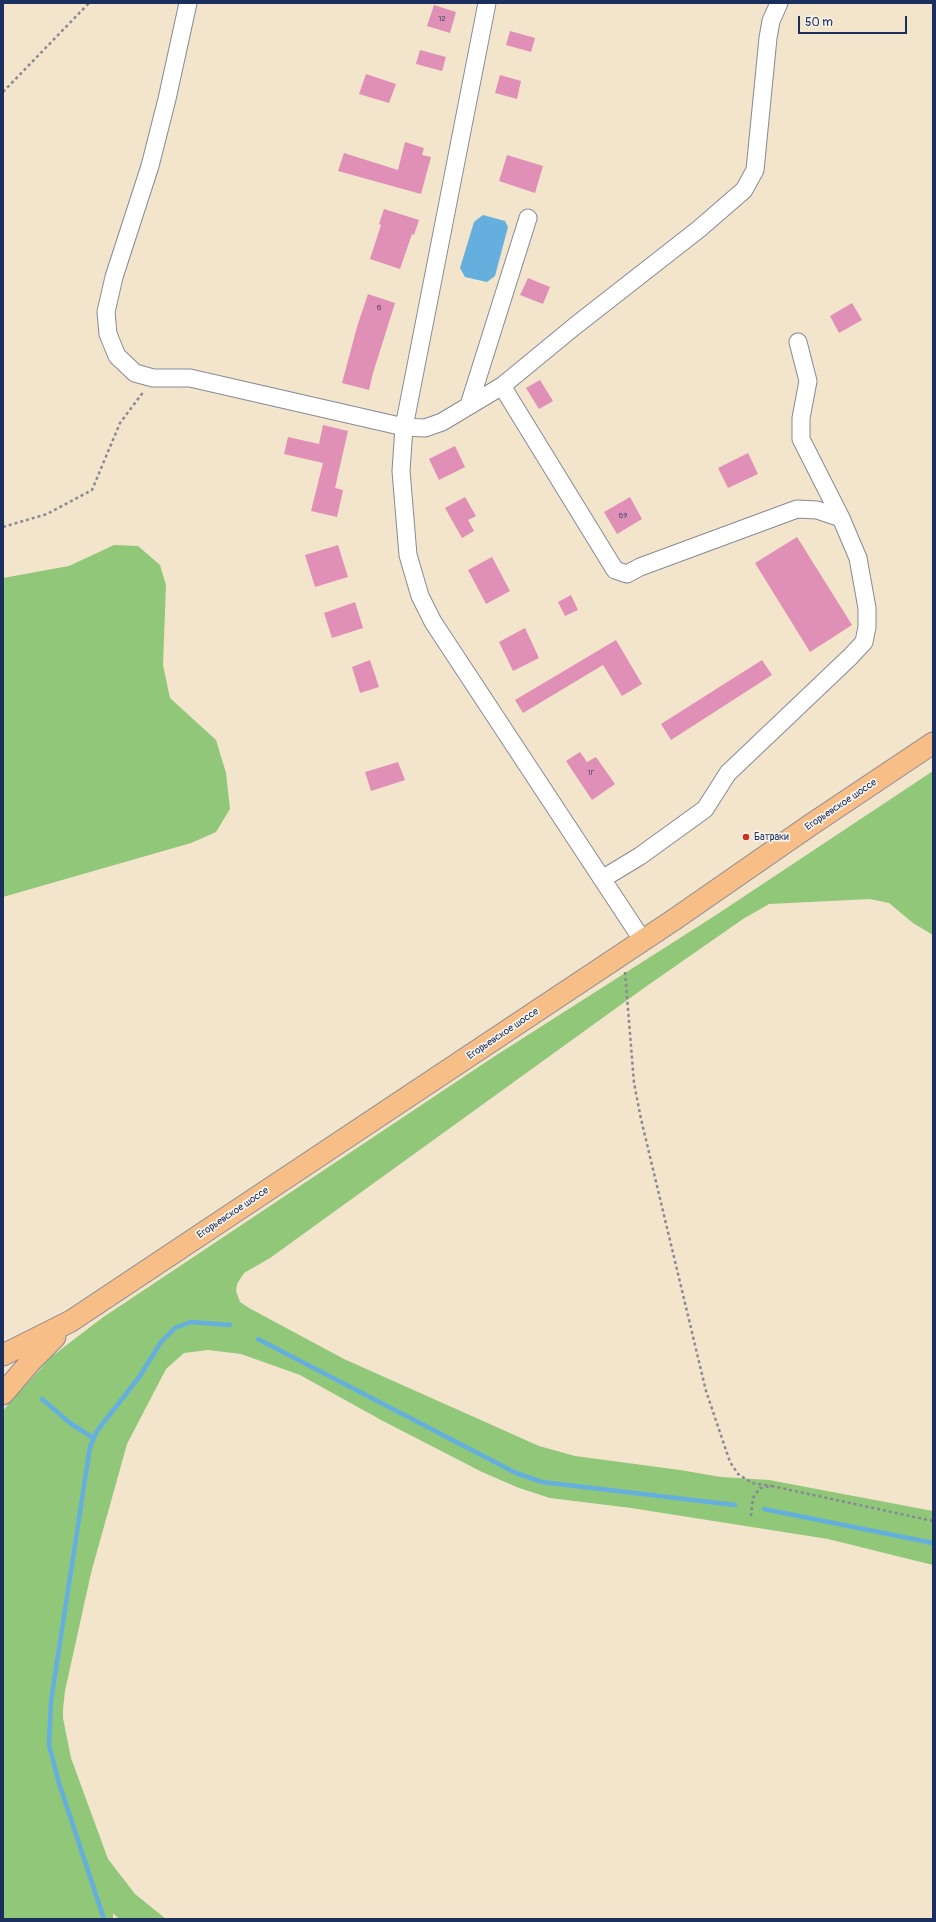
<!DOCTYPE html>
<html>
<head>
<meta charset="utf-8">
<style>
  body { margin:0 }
  #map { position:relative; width:936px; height:1922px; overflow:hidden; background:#f3e4cc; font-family:Pangolin,sans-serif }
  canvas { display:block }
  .frame { position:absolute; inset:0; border:4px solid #1b2f5e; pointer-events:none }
  .scale { position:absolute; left:798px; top:16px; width:109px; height:18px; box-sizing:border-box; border:2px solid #1b2f5e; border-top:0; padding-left:5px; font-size:12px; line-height:14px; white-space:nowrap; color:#1b2f5e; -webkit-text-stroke:3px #f7f3e8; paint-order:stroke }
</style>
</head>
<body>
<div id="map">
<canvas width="936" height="1922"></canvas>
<div class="frame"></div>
<div class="scale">50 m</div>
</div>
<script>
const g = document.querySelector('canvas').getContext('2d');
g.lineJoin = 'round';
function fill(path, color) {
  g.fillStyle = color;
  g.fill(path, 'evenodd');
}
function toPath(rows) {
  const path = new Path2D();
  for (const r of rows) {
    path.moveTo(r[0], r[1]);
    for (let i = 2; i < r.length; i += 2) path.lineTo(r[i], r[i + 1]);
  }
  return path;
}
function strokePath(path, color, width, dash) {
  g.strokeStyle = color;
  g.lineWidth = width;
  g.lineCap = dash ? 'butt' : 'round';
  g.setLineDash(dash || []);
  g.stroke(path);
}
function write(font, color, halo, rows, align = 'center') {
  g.font = font + ' Pangolin,sans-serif';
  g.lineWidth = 3.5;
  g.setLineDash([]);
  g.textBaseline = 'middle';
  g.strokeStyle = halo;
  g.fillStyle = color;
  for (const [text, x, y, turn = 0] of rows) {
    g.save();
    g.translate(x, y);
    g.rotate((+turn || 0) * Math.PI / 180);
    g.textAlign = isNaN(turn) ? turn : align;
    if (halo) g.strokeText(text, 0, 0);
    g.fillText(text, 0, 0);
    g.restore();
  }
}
fill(toPath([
  [114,545,138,546,160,565,166,585,163,665,170,698,216,740,226,773,230,809,216,832,191,843,3,897,3,578,69,566],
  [933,771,933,935,913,923,889,903,870,899,769,904,743,919,644,988,270,1258,244,1273,237,1284,236,1291,240,1302,249,1308,344,1359,539,1446,575,1456,680,1470,721,1477,769,1480,933,1511,933,1565,828,1539,631,1508,550,1498,519,1488,482,1472,383,1421,300,1375,241,1354,208,1350,184,1353,166,1369,127,1444,91,1573,65,1691,63,1709,63,1718,71,1758,108,1859,135,1894,166,1919,119,1919,113,1913,113,1919,3,1919,3,1413,5,1408,51,1357,102,1318,495,1056,716,915]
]), '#90c779');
fill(toPath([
  [483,215,505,221,508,227,495,276,487,282,465,277,460,268,474,222]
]), '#64afdd');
strokePath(toPath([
  [258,1339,516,1473,542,1482,735,1505],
  [42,1399,70,1423,93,1438],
  [764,1509,933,1543],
  [104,1919,59,1783,49,1745,51,1701,90,1447,97,1431,140,1376,161,1342,175,1328,191,1322,230,1325]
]), '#64afdd', 4.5);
fill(toPath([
  [434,5,456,12,450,33,427,26],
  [510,31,535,38,531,52,506,45],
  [420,50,446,57,442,71,416,64],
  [366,74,396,84,389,103,359,94],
  [500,75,521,81,517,99,495,93],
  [405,142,424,148,422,155,431,157,421,194,338,171,344,153,398,170],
  [507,155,543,166,535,193,499,181],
  [384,209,419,220,414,235,412,234,400,269,370,259,381,225,379,224],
  [528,278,550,287,543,304,520,295],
  [368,294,395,303,373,373,369,390,342,383,357,327],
  [852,303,862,320,839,333,830,316],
  [540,380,553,401,539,409,526,388],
  [323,425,348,431,335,488,343,490,337,517,311,511,323,463,284,454,288,437,319,444],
  [455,446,465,467,439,480,429,459],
  [748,453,758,474,728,488,718,468],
  [465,497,476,516,468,520,474,531,462,538,445,508],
  [630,497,642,519,617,534,604,512],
  [797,537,852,625,810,652,755,563],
  [338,545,348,577,315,587,305,555],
  [492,557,510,591,486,604,468,570],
  [571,595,578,610,565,616,558,602],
  [355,602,363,628,332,638,324,613],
  [525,628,539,658,513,671,499,642],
  [616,640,642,684,622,696,603,665,523,713,515,700],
  [370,660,379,687,360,693,352,667],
  [762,660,772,675,671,740,661,724],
  [580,752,587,762,596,757,615,784,592,800,566,761],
  [398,762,405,780,371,791,365,772]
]), '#e090b6');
const minor = toPath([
  [188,3,167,99,150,166,114,277,106,312,108,334,117,356,135,373,153,378,190,378,404,427,425,428,442,422,502,386,575,326,699,229,744,190,755,170,768,38,771,21,779,3],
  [487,3,404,427,401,471,408,555,420,596,433,622,643,941],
  [502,386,615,570,627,574,640,567,797,509,817,510,841,518],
  [469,405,528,218],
  [602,879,640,856,705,809,728,773,850,657,864,642,867,627,867,608,858,558,841,518,801,439,801,418,808,381,798,342]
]);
const major = toPath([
  [3,1355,71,1321,675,919,809,826,933,743],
  [3,1394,32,1360,55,1337]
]);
strokePath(minor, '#878a95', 19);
strokePath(major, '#878a95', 23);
strokePath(toPath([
  [3,92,89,3],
  [3,527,47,514,92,490,120,423,144,391],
  [625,972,634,1083,641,1119,706,1391,730,1462,738,1474,752,1483,772,1486],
  [751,1516,753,1498,760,1488,772,1486,933,1521]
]), '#878a95', 2.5, [3, 3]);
strokePath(minor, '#fff', 17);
strokePath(major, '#f7be87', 21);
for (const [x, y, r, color] of [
  [746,837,4,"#c8321e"]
]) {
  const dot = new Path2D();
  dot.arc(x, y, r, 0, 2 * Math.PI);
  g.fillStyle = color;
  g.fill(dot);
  strokePath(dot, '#f7f3e8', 1.5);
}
write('8px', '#4c4774', null, [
  ["12",442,19],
  ["6",379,308],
  ["69",623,516],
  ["1Г",591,773]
]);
write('10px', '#1b2f5e', '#f7f3e8', [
  ["Егорьевское шоссе",841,805,-34],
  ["Егорьевское шоссе",503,1034,-34],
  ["Егорьевское шоссе",233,1213,-34]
]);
write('10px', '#1b2f5e', '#f7f3e8', [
  ["Батраки",754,837]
], 'left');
</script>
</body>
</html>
